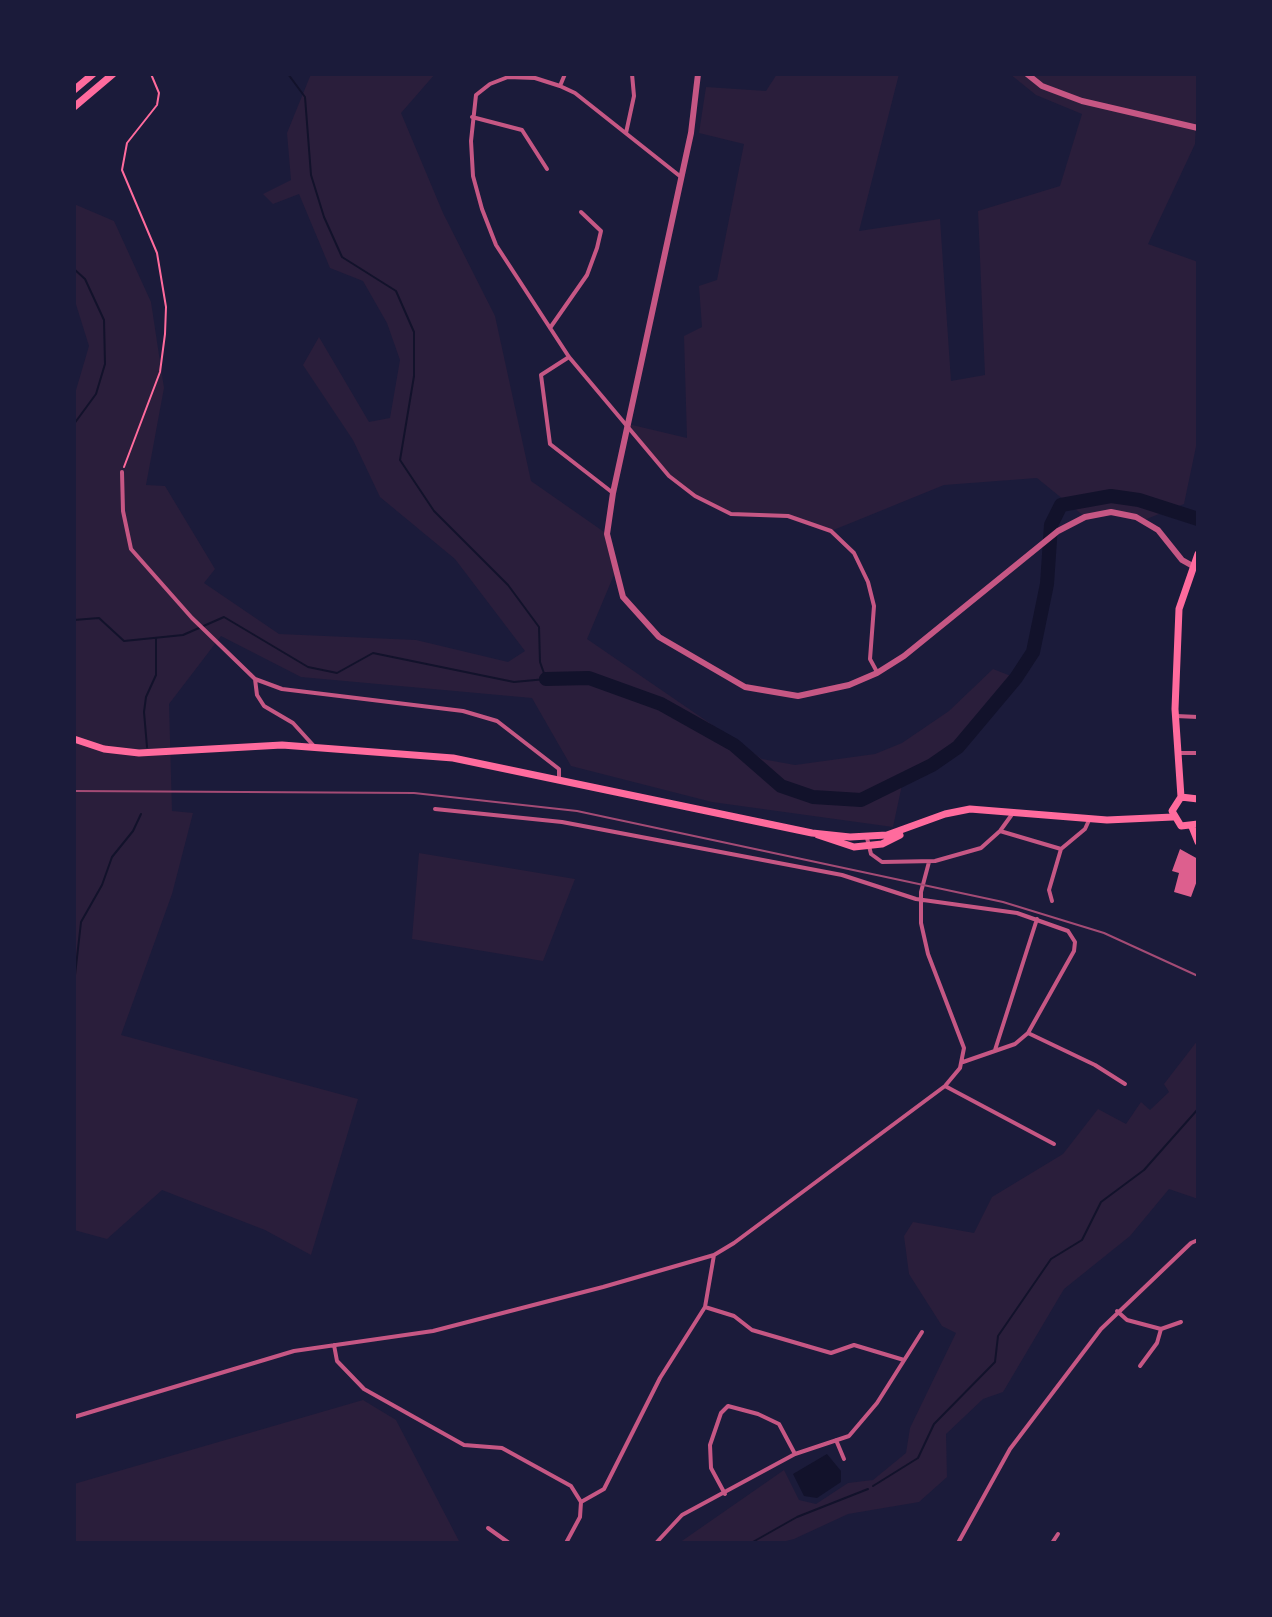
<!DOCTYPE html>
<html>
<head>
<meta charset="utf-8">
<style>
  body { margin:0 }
  #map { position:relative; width:1272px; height:1617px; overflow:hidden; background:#1b1b3a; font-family:Signika,sans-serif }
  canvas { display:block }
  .frame { position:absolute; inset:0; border:76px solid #1b1b3a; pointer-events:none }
</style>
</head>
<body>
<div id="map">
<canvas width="1272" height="1617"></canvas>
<div class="frame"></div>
</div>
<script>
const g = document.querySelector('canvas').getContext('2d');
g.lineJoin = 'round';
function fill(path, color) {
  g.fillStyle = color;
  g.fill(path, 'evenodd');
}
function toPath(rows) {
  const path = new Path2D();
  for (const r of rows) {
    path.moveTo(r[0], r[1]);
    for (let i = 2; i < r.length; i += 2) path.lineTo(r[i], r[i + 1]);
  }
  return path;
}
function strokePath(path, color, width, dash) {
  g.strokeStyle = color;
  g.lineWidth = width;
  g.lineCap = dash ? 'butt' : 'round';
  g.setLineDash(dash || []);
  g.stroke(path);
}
fill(toPath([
  [311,74,435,74,401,113,443,213,495,316,531,481,607,534,616,570,587,639,762,759,795,765,875,754,902,743,949,711,993,669,1016,678,958,747,903,780,893,827,712,802,571,766,532,698,301,677,221,636,169,704,172,811,193,813,172,894,121,1035,358,1099,311,1255,265,1230,162,1190,107,1239,74,1230,74,397,89,346,74,298,74,204,114,221,151,302,164,388,146,485,165,486,215,569,204,583,279,634,416,640,508,662,525,651,455,559,380,497,353,440,303,365,319,337,369,422,390,418,400,360,387,323,363,281,330,268,299,194,273,204,263,194,291,180,287,133],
  [777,74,899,74,859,231,940,219,951,381,985,375,978,211,1060,186,1082,114,1036,95,1010,74,1198,74,1195,144,1148,244,1198,262,1198,437,1184,504,1144,520,1125,513,1085,517,1037,478,944,485,831,531,788,516,731,514,695,496,669,476,628,424,687,438,684,336,702,327,699,286,717,280,744,144,699,133,706,87,766,91],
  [419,853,575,879,543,961,412,939],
  [1198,1040,1198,1199,1169,1189,1130,1236,1064,1289,1003,1392,983,1399,946,1434,947,1477,919,1502,848,1514,794,1539,778,1543,679,1543,784,1470,799,1500,816,1504,848,1483,873,1480,906,1453,910,1428,956,1333,942,1326,909,1274,904,1236,913,1222,974,1233,992,1197,1063,1154,1098,1109,1126,1124,1141,1102,1150,1110,1169,1092,1164,1084],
  [363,1400,396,1420,460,1543,74,1543,74,1484]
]), '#2a1e3b');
fill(toPath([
  [827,1454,841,1471,841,1482,817,1498,804,1496,793,1474]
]), '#12122b');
strokePath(toPath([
  [74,269,85,279,104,320,105,364,96,394,74,424],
  [74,620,99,618,124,641,183,635,224,617,308,667,337,673,373,653,514,682,546,679,540,662,539,627,508,585,434,511,400,460,414,376,414,332,396,291,342,257,324,217,311,175,305,97,288,74],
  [147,747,144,712,146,697,156,675,156,639],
  [74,984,81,922,102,885,112,857,133,831,141,814],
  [873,1486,918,1458,934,1424,995,1362,998,1336,1051,1259,1082,1240,1101,1202,1144,1170,1198,1109],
  [720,1543,739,1543],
  [751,1543,797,1517,868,1489]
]), '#12122b', 2);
strokePath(toPath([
  [546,679,589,678,661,704,734,745,781,786,813,797,861,800,932,765,958,747,1016,678,1033,652,1047,584,1051,525,1061,505,1111,496,1139,500,1198,519]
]), '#12122b', 14);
fill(toPath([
  [1180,849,1198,859,1198,878,1191,897,1174,892,1179,873,1172,871]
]), '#dd5f8e');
strokePath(toPath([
  [124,467,160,372,165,334,166,307,157,253,122,170,127,143,157,105,159,93,151,74]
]), '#ff6b9d', 2);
strokePath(toPath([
  [560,86,565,74],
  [472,117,522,130,547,169],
  [626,133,634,96,632,74],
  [681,177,575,93,560,86,535,78,508,77,490,84,476,95,471,141,473,176,482,209,496,245,569,357,669,476,695,496,731,514,788,516,831,531,854,553,868,582,874,606,870,659,877,672],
  [550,328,587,275,597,248,601,231,581,212],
  [569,357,541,375,550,444,613,493],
  [122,472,123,511,131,549,192,618,255,679,282,689,463,711,497,721,559,769,559,778],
  [255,679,257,695,264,706,293,723,313,745],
  [1176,716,1198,717],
  [1179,753,1198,753],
  [435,809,562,822,842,875,916,899,1017,913,1068,931,1075,942,1074,951,1028,1033,1015,1044,963,1062],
  [1000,831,1061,849],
  [867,838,871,854,882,862,935,861,981,848,1000,831,1013,813],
  [1052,901,1049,890,1061,849,1085,829,1090,818],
  [1028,1033,1095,1065,1125,1084],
  [995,1050,1037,919],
  [945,1086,1054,1144],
  [705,1307,734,1316,752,1330,831,1353,854,1345,904,1360],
  [1117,1311,1127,1320,1161,1329,1181,1322],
  [334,1345,337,1361,364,1389,464,1445,502,1448,571,1486,581,1502,580,1517,566,1543],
  [1140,1366,1157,1343,1161,1329],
  [74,1417,294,1351,433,1331,603,1287,714,1255,734,1243,945,1086,960,1068,964,1048,928,954,921,923,921,892,929,862],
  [836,1440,844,1459],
  [725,1494,711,1468,710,1445,721,1413,728,1406,758,1414,779,1424,795,1454],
  [581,1502,604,1489,660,1378,705,1307,714,1255],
  [488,1528,509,1543],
  [656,1543,682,1515,795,1454,849,1436,877,1403,922,1332],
  [958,1543,1010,1449,1101,1329,1191,1243,1198,1240],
  [1052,1543,1058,1534]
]), '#c65784', 4);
strokePath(toPath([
  [698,74,691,133,613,493,607,534,623,597,659,637,745,687,798,696,849,685,877,673,904,656,1058,531,1085,517,1111,512,1136,517,1158,530,1182,560,1191,565],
  [1027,74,1042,86,1082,101,1198,128]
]), '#c65784', 6);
strokePath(toPath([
  [74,739,104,749,139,753,282,745,453,758,812,833,850,837,887,835,945,814,970,809,1107,820,1173,817],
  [1181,797,1175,709,1179,609,1198,554],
  [1198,799,1181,797,1172,811,1181,826,1198,824],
  [1192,827,1198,842],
  [818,835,854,847,882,844,900,835]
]), '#ff6b9d', 7);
strokePath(toPath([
  [74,90,93,74],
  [74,107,113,74]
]), '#ff6b9d', 7);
strokePath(toPath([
  [74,791,414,793,577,811,1003,902,1104,933,1198,976]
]), '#a44b75', 2);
</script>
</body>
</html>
